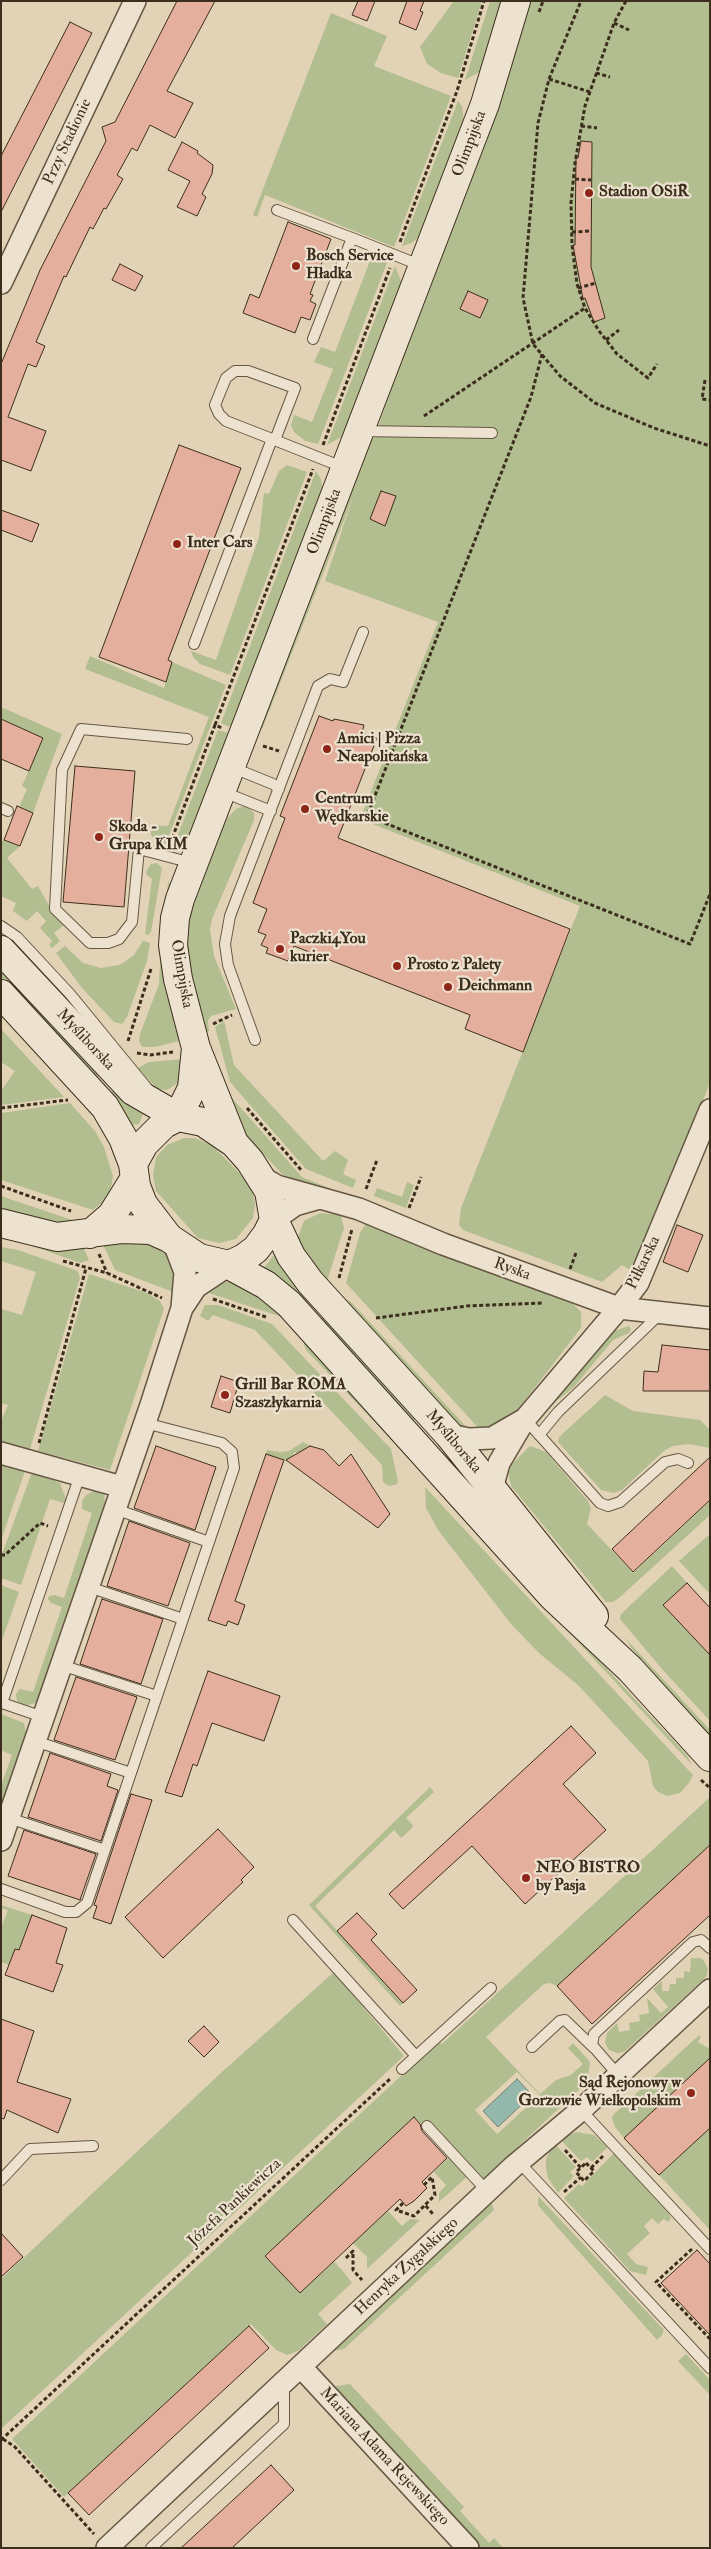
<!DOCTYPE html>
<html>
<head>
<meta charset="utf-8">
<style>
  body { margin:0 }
  #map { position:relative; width:711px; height:2549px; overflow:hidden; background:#e3d3b6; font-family:"IM FELL Double Pica",serif }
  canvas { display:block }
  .frame { position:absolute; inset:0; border:2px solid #3c2e1c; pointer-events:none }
</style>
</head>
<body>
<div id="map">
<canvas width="711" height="2549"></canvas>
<div class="frame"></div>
</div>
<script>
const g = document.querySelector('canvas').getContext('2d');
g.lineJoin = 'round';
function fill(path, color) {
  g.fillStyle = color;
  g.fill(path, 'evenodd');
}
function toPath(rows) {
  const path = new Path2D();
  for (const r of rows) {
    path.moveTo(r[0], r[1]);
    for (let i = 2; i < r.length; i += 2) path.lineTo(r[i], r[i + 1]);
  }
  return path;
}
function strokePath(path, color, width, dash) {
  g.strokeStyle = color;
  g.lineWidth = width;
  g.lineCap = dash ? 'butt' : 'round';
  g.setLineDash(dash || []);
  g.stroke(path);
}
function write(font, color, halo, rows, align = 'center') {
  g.font = font + ' "IM FELL Double Pica",serif';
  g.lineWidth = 4.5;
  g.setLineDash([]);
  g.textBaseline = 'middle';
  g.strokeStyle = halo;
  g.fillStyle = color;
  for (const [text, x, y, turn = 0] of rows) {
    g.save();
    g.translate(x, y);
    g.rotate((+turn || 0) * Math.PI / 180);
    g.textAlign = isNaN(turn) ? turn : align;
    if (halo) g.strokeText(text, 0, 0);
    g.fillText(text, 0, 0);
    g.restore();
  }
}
fill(toPath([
  [454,1,482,1,458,78,441,73,427,64,420,47],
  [490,1,505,1,483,70,465,80],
  [528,1,710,1,710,1083,641,1253,629,1269,622,1265,602,1282,463,1230,459,1225,461,1208,580,906,360,819,438,622,325,581,353,497,263,727,257,734,368,438,374,438],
  [331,13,387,36,374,66,451,96,394,247,265,195,257,217,253,215],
  [458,101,462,106,464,122,422,234,412,243,402,246],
  [373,253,388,260,318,444,305,441,294,432,291,425,294,415,312,422,333,369,314,362,321,347,335,352],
  [395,266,401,281,400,291,343,436,327,445],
  [287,465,307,472,230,675,200,664,193,657,191,651,216,660,259,537,264,493,269,494,279,471],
  [316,471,321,479,323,491,234,729,221,723],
  [90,656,164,688,172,662,226,685,165,846,155,841,151,835,151,825,168,826,209,717,85,669],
  [1,707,62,734,33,813,19,807,27,789,22,786,43,738,1,719],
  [218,730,228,733,229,738,190,835,184,841,174,845],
  [243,806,249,808,254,813,254,820,212,919,210,930,214,956,236,1009,211,1016,208,1021,209,1031,205,1034,186,953,189,909,221,824,236,809],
  [3,840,20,846,7,858,32,889,38,886,55,916,64,925,54,933,60,941,52,948,49,945,52,941,40,928,46,921,37,911,27,921,13,911,16,903,1,896,1,843],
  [157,863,162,868,151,932,148,935,145,934,152,879,146,874,147,870,151,864],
  [169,879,183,1040,155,1047,142,1047,139,1041,140,1034,159,984,162,918],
  [143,941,150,943,147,961,127,1017,122,1024,114,1022,82,988,56,953,65,946,83,963,101,968,119,965,126,961,134,955],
  [1,967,101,1074,95,1080,1,978],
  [224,1021,234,1065,323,1161,335,1151,348,1160,343,1174,356,1180,353,1188,306,1169,230,1082,215,1027],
  [1,1029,64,1097,1,1105,1,1091,15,1071,1,1062],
  [186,1059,179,1082,167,1090,157,1089,138,1068,149,1062],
  [115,1089,144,1112,139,1124,131,1125,125,1113,109,1095],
  [224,1089,302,1177,331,1189,301,1183,282,1174,244,1133],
  [70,1103,95,1131,104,1147,113,1176,111,1188,104,1201,93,1210,1,1180,1,1113],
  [184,1138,195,1138,213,1146,247,1181,252,1190,255,1204,253,1218,236,1239,219,1243,198,1238,156,1191,153,1175,156,1157,167,1145],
  [407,1182,414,1185,406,1208,374,1196,377,1188,402,1197],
  [1,1196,72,1220,75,1223,50,1223,1,1210],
  [320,1213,341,1215,344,1228,326,1284,300,1247,298,1237,304,1221],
  [366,1223,539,1290,573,1304,581,1312,581,1328,512,1417,482,1432,346,1283,360,1233],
  [1,1235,83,1246,89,1260,80,1263,21,1242,1,1239],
  [133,1237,167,1251,176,1268,176,1293,115,1270,102,1242],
  [1,1247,18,1250,78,1271,80,1278,30,1449,1,1441,1,1421,8,1405,1,1403,1,1309,22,1315,36,1272,1,1261],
  [273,1256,278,1257,281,1266,310,1299,303,1304,281,1279,264,1268],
  [89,1274,147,1293,160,1301,164,1309,110,1470,38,1451],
  [234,1281,255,1292,288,1319,203,1291,217,1283],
  [348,1300,352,1303,471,1432,453,1421,342,1301],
  [205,1305,218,1305,272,1324,391,1449,398,1481,397,1484,389,1486,383,1482,382,1465,255,1330,213,1315,208,1321,200,1316],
  [326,1316,416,1418,414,1420,409,1419,319,1321],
  [629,1326,631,1329,629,1333,613,1340,574,1387,563,1396,556,1401,553,1400,611,1332],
  [305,1338,382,1424,385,1433,306,1350,304,1345],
  [605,1395,633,1411,700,1420,710,1430,710,1448,689,1444,673,1446,665,1450,622,1490,614,1493,601,1490,558,1442,559,1437],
  [303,1442,310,1446,297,1454,295,1452,288,1462,266,1454,267,1450,280,1452,289,1451],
  [530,1446,546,1452,588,1501,591,1508,587,1524,633,1573,710,1501,710,1515,619,1598,613,1602,606,1602,511,1486,508,1472,510,1466],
  [1,1465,25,1471,1,1540],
  [32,1472,60,1483,66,1499,64,1503,50,1499,21,1585,1,1578,1,1557],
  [430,1482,434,1483,686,1754,692,1765],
  [425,1487,693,1775,689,1783,680,1793,667,1796,658,1792,653,1786,648,1761,578,1685,540,1654,511,1624,438,1530,426,1508],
  [94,1491,104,1494,105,1503,38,1702,25,1706,17,1701,16,1694,20,1689,33,1692,62,1607,51,1603,48,1599,49,1596,55,1595,64,1598,92,1513,82,1509,82,1501,86,1495],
  [710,1534,710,1594,679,1561],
  [672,1566,687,1583,663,1605,710,1655,710,1721,661,1668,620,1619,621,1614],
  [1,1585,19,1592,1,1643],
  [626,1639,710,1730,710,1735,632,1649],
  [1,1714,24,1723,27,1737,1,1811,1,1786,12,1755,1,1750],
  [430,1787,434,1792,406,1818,413,1825,412,1828,401,1838,394,1830,315,1906,403,2003,400,2006,309,1905],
  [710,1797,710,1845,557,1986,550,1983,544,1984,486,2037,540,2094,556,2080,571,2075,583,2064,568,2048,573,2043,590,2062,588,2078,584,2085,482,2180,426,2121,422,2125,414,2117,265,2256,300,2293,334,2262,342,2270,352,2283,318,2314,327,2324,298,2351,287,2355,276,2350,251,2324,64,2497,12,2439,435,2044,443,2043],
  [517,2072,540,2095,497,2134,475,2110],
  [1,1905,32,1915,19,1950,9,1965,1,1962,1,1928,8,1910,1,1908],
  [691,1958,701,1958,704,1961,708,1970,706,1977,624,2052,617,2053,609,2050,605,2043,607,2033,617,2023,619,2032,630,2030,629,2023,640,2021,639,2015,649,2013,647,1998,661,2013,668,2007,653,1989,662,1981,662,1991,669,1991,670,1984,676,1984,676,1978,684,1978,684,1971,690,1972],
  [334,1972,404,2056,1,2429,1,2279,223,2071],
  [699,2035,701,2037,698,2042,710,2049,710,2058,624,2138,615,2127,612,2118,614,2114],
  [710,2128,710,2230,659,2175],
  [577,2132,594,2135,608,2147,592,2162,587,2157,581,2161,559,2138],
  [553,2142,576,2167,570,2172,574,2176,558,2193,548,2178,546,2169,546,2160],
  [614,2153,667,2210,671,2218,668,2222,664,2219,658,2224,652,2218,644,2226,650,2233,627,2254,636,2264,648,2267,646,2275,630,2271,564,2198,579,2184,582,2186],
  [450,2156,468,2176,439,2202,439,2193,446,2185,434,2172],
  [538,2196,664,2330,662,2335,657,2340,543,2211,538,2205],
  [491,2200,494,2210,478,2225,344,2349,330,2352],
  [388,2211,402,2226,410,2219,420,2220,367,2269,367,2257,353,2243],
  [686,2354,710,2380,710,2395,678,2361],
  [350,2384,464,2507,460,2511,489,2543,494,2538,503,2548,478,2548,330,2387]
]), '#b2bd90');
const water = toPath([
  [517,2079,532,2095,498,2127,483,2111,517,2079]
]);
fill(water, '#95b8ac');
strokePath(water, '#718172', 1);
const building = toPath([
  [177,1,215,1,167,91,193,103,175,138,150,125,137,151,132,148,117,175,123,179,106,209,104,208,93,229,90,227,66,277,64,276,36,342,45,346,36,367,28,364,8,417,46,431,31,471,1,460,1,364,40,270,106,141,102,127,115,122,177,1],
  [358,1,375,1,367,21,352,15,358,1],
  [407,1,424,1,420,11,423,12,416,30,399,23,407,1],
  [70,22,92,33,1,212,1,156,70,22],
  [581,141,592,142,591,267,605,318,594,322,585,298,583,299,573,245,575,245,576,158,578,158,581,141],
  [182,142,198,151,197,153,213,165,212,174,202,194,206,197,197,216,177,207,190,181,168,170,182,142],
  [288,222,331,239,310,294,313,295,310,301,316,304,310,320,301,317,295,333,243,313,250,294,259,298,288,222],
  [120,264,143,276,135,291,112,280,120,264],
  [468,291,488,300,480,318,460,309,468,291],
  [179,445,241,468,168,660,172,662,166,682,99,657,179,445],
  [381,491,396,496,385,526,370,519,381,491],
  [1,510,39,524,32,542,1,530,1,510],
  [319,716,333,721,334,719,364,725,362,733,377,738,338,838,570,929,523,1052,465,1029,470,1015,294,946,288,961,266,953,268,948,261,945,266,935,258,932,267,909,253,903,285,818,280,816,319,716],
  [1,719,43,738,29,771,1,759,1,719],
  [75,766,135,771,124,907,63,902,75,766],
  [17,806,33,813,20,846,4,840,17,806],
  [677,1225,703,1235,688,1272,663,1262,677,1225],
  [662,1345,710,1350,710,1391,643,1391,644,1371,658,1372,662,1345],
  [221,1376,239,1382,230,1413,211,1407,221,1376],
  [156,1446,216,1467,195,1530,134,1508,156,1446],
  [310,1446,324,1450,339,1466,351,1454,390,1514,378,1528,286,1460,310,1446],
  [266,1454,284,1460,235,1601,245,1605,238,1625,228,1621,226,1626,208,1620,266,1454],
  [710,1457,710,1500,633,1572,612,1549,710,1457],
  [129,1521,190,1543,168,1606,107,1586,129,1521],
  [687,1583,710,1608,710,1655,663,1605,687,1583],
  [102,1599,163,1619,141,1684,80,1664,102,1599],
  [208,1671,280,1696,264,1741,212,1723,197,1766,193,1764,182,1797,165,1792,208,1671],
  [76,1677,137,1697,115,1760,54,1740,76,1677],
  [571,1726,596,1753,563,1784,606,1830,525,1904,472,1846,403,1909,389,1894,571,1726],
  [50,1753,111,1774,107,1786,118,1790,101,1841,28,1817,50,1753],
  [131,1794,152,1800,111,1924,93,1918,97,1906,94,1905,131,1794],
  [218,1829,254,1867,241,1880,243,1882,163,1958,125,1917,218,1829],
  [24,1830,96,1854,80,1900,8,1876,24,1830],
  [710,1845,710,1915,592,2024,557,1986,710,1845],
  [357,1913,377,1934,371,1940,417,1990,403,2003,337,1931,357,1913],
  [32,1915,67,1928,56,1963,63,1965,53,1992,5,1975,15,1949,19,1950,32,1915],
  [1,2019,34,2031,17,2082,71,2099,58,2133,7,2110,4,2119,1,2118,1,2019],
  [204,2026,219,2042,204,2057,188,2041,204,2026],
  [710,2058,710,2128,659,2175,624,2138,710,2058],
  [414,2117,420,2124,422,2131,447,2158,422,2182,427,2188,414,2201,406,2206,400,2199,300,2293,265,2256,414,2117],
  [1,2233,23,2257,1,2277,1,2233],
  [697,2250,710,2264,710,2335,661,2283,697,2250],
  [249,2326,269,2348,89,2515,68,2493,249,2326],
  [271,2465,294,2490,232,2548,181,2548,271,2465]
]);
fill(building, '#e4af9d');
strokePath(building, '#3c2e1c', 1);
const lane = toPath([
  [277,210,352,238],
  [313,339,352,238,422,266],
  [360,431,492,433],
  [272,439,226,421,219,414,215,405,226,378,235,371,248,371,295,388,275,440],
  [194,644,272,439,345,468],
  [187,739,81,729,62,770,55,909,90,943,108,943,119,939,132,922,139,849,192,863],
  [231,767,273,784,279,789],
  [221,791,271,811],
  [1,808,8,811],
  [1,926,17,937,70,994,147,1088],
  [255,1040,228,965,225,944,230,916,318,686,330,679,343,682,363,632],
  [525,1419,600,1503,608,1506,620,1502,665,1462,678,1459,688,1463],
  [539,1435,558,1412,661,1313],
  [115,1509,209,1542],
  [89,1587,183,1619],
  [61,1665,157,1696],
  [43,1717,2,1703,80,1475],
  [35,1741,131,1773],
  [9,1818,105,1850],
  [1,1889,65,1912,76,1912,87,1903,234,1468,232,1452,222,1443,145,1423],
  [293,1920,416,2056],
  [532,2047,560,2021,565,2020,594,2048],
  [402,2069,491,1988],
  [618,2075,592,2045,594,2034,693,1942,701,1940,710,1948],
  [581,2110,710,2249],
  [427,2126,487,2191],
  [519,2162,710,2368],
  [1,2180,30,2149,93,2146],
  [151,2548,284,2424,284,2384]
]);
const street = toPath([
  [1,283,135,1],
  [260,1176,277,1186,320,1198,295,1205,274,1220],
  [320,1198,359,1209,443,1244,619,1308,710,1318],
  [173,1241,185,1272,182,1308,196,1287,229,1265],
  [525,1419,619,1308,638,1283,710,1110],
  [449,1435,469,1439,492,1438,525,1419,499,1463,492,1489],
  [1,1453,122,1487],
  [1,1840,151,1405,182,1308],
  [301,2367,468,2548],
  [107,2548,514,2166,581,2110,710,1990]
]);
const secondary = toPath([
  [1,950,133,1091,178,1117],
  [1,994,105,1107,123,1138,133,1164],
  [196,1048,178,979,173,945,175,918,180,899,485,104,516,1],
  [178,1117,203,1122,234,1143,250,1161,269,1191,274,1220,267,1234,256,1249,244,1258,229,1265,199,1258,169,1238,143,1204,136,1186,133,1164,144,1144,164,1124,178,1117],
  [178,1117,192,1088,196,1048,234,1143],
  [274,1220,291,1256,310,1282,449,1435,594,1616],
  [1,1223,57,1237,121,1229,151,1230,169,1238],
  [90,1234,112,1215,135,1178],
  [229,1265,266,1285,289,1304,552,1596,630,1669,710,1757]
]);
strokePath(lane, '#665742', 12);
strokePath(street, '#665742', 24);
strokePath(secondary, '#3c2e1c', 30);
strokePath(toPath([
  [626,1,614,23,585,106,575,163,571,203,572,245,577,284,585,308,599,331,617,354,648,378,657,364],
  [539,12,543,1],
  [614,23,629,30],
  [596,73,610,77],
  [549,79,581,1],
  [590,92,549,79,538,123,523,298,533,344,560,376,595,403,654,428,710,446],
  [581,126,597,128],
  [575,179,591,180],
  [572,232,590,231],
  [400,242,457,91,484,1],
  [578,288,596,283],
  [606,340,619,330],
  [542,354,531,397,367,816,690,944,710,894],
  [705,380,702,399,710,400],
  [424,416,585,308],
  [323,445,390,268],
  [215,725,313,469],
  [263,746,279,751],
  [170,844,215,725,222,728],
  [213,1024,232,1015],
  [128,1041,151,969],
  [137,1053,150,1055,173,1052],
  [1,1108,68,1100],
  [247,1108,302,1171],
  [1,1186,71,1211],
  [366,1189,377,1160],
  [409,1208,421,1177],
  [99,1254,107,1273],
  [63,1261,107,1273,162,1298],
  [570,1269,576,1253],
  [339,1278,352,1229],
  [213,1299,266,1317],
  [376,1318,467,1306,543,1303],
  [39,1443,86,1268],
  [1,1555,5,1555,40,1523,48,1526],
  [701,1780,710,1788],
  [565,2150,581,2168],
  [586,2163,594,2171,584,2181,576,2172,586,2163],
  [591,2168,603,2156],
  [424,2185,432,2177,435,2195,425,2205],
  [564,2192,581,2177],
  [403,2203,396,2210,414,2216,425,2205,433,2214],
  [692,2249,656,2282,710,2339],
  [346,2258,353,2251,353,2270,362,2280],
  [3,2439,15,2447,94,2534],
  [1,2440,391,2078]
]), '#3c2e1c', 3, [4, 2.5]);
strokePath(lane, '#ede2d0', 10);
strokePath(street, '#ede2d0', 21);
strokePath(secondary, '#ede2d0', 28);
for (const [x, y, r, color] of [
  [589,193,5,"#8f2418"],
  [296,266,5,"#8f2418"],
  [177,544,5,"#8f2418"],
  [327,749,5,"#8f2418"],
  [305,809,5,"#8f2418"],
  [99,837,5,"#8f2418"],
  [280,949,5,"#8f2418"],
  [397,966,5,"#8f2418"],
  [448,987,5,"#8f2418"],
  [225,1395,5,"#8f2418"],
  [526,1878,5,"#8f2418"],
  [691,2093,5,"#8f2418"]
]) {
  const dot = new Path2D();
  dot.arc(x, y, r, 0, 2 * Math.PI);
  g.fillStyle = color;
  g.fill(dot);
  strokePath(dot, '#ede2d0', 2);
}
write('16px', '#3c2e1c', '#ede2d0', [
  ["Przy Stadionie",68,142,-65],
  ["Olimpijska",470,144,-69],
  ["Olimpijska",325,522,-69],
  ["Olimpijska",181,974,80],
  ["Myśliborska",85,1040,47],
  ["Piłkarska",644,1263,-64],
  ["Ryska",512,1270,20],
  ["Myśliborska",453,1442,50],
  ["Józefa Pankiewicza",235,2203,-43],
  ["Henryka Zygalskiego",407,2267,-43],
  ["Mariana Adama Rejewskiego",384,2457,47]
]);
write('bold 16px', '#3c2e1c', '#ede2d0', [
  ["Stadion OSiR",599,193],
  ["Bosch Service",306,257],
  ["Hładka",306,275],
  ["Inter Cars",187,544],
  ["Amici | Pizza",337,740],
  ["Neapolitańska",337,758],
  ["Centrum",315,800],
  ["Wędkarskie",315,818],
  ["Skoda -",109,828],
  ["Grupa KIM",109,846],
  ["Paczki4You",290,940],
  ["kurier",290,958],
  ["Prosto z Palety",407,966],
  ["Deichmann",458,987],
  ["Grill Bar ROMA",235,1386],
  ["Szaszłykarnia",235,1404],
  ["NEO BISTRO",536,1869],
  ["by Pasja",536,1887],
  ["Sąd Rejonowy w",681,2084,"right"],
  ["Gorzowie Wielkopolskim",681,2102,"right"]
], 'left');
</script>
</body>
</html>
